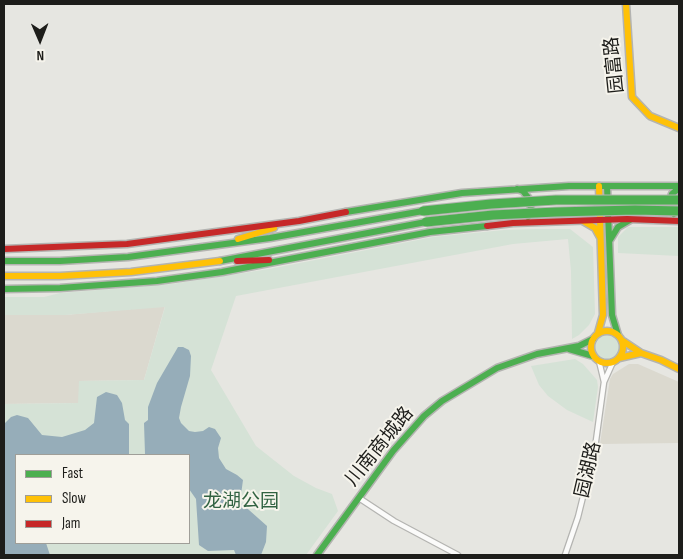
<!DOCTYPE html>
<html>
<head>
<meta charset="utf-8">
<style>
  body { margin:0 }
  #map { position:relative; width:683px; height:559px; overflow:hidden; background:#e6e6e1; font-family:"Sofia Sans Condensed",sans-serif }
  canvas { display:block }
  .frame { position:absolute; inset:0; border:5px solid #1d1d1a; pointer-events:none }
  .legend { position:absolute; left:15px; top:454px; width:175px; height:90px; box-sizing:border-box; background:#f6f4ec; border:1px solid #9f9e98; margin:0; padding:6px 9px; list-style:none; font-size:15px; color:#1d1d1a }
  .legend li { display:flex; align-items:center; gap:10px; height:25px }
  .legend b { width:25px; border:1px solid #9f9e98 }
  .north { position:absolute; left:15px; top:15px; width:50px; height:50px; -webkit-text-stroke:4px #f6f4ec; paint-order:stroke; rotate:179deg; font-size:14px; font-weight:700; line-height:20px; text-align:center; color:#1d1d1a }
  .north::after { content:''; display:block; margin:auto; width:18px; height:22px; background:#1d1d1a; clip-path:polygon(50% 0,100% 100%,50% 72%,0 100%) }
</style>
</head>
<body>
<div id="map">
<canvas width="683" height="559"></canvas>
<div class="frame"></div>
<ul class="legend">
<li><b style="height:6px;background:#4caf50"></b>Fast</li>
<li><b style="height:6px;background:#ffc107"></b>Slow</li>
<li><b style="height:6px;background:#c62828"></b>Jam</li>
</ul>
<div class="north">N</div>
</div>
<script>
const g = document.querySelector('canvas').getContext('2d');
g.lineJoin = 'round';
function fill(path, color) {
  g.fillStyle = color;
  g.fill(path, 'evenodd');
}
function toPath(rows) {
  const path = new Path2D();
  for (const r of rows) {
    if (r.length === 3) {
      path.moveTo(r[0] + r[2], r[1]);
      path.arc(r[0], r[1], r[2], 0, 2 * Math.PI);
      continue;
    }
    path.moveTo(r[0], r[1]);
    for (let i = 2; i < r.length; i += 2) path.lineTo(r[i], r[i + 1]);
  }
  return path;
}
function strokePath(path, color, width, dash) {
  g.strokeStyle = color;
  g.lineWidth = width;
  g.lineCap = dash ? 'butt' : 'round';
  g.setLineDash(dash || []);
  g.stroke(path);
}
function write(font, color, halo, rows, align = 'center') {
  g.font = font + ' "Sofia Sans Condensed","Noto Sans SC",sans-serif';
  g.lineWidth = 4;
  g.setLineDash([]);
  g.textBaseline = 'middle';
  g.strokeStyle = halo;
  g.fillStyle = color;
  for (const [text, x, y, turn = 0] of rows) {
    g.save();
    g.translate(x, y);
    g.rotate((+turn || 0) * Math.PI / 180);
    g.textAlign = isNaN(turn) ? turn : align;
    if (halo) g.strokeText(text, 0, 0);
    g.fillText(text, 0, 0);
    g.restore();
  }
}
fill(toPath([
  [165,306,144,380,79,381,79,403,4,404,4,315,65,315],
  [629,364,638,364,679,382,679,443,600,444,610,379,613,374]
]), '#dbd9cf');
fill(toPath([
  [628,227,679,227,679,256,618,253,618,237],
  [537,229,570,229,593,247,595,314,589,325,579,335,572,339,571,271,568,239,513,244,236,296,211,370,256,446,294,476,316,488,332,494,338,511,306,555,4,555,4,404,78,403,79,381,144,380,165,307,65,315,4,315,4,297,44,297,60,293,172,284,269,269,433,237,504,230],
  [16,455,189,455,189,543,16,543],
  [607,347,12],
  [575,359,583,364,597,380,598,387,593,422,567,410,548,396,539,385,531,366]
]), '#d5e2d6');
fill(toPath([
  [178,347,183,347,189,350,191,356,190,376,181,407,179,418,181,423,189,431,195,432,203,431,209,427,215,429,221,438,218,448,219,458,226,469,237,475,243,480,240,502,267,526,266,542,261,555,236,555,234,550,208,551,199,545,196,499,189,489,189,455,147,455,145,454,144,423,148,420,148,407,157,383],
  [106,392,117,395,122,403,125,420,129,424,129,455,16,455,16,543,46,543,50,555,4,555,4,424,11,417,17,415,28,418,42,435,62,437,85,430,94,423,97,397]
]), '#96adb9');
const street = toPath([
  [599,361,604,382,613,362],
  [359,498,394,521,458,555],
  [565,555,578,517,595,448,604,382]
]);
const fast = toPath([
  [607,186,612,315,618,335],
  [517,189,523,191,530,200,531,211,528,217],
  [346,212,462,193,569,186,679,186],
  [674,214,669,205,670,199,672,194,679,188],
  [610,240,618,227,630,220],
  [4,261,60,261,128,257,270,238,423,211],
  [220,261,426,222],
  [4,289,60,288,157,281,222,272,430,232,487,226],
  [569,349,593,356],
  [317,555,393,451,424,416,442,401,497,368,537,354,579,346,593,339]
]);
const slow = toPath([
  [626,4,632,97,650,116,679,128],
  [583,221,595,228,600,237],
  [238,239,274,228],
  [4,276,60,276,131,272,220,261],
  [607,347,16],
  [598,333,603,315,599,186],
  [641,353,661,360,679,369],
  [619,358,641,353,623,341]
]);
const jam = toPath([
  [487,226,513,223,627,219,679,221],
  [4,249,127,244,299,221,346,212],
  [237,261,269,260]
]);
strokePath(street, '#b4b4b1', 7);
strokePath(fast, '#b4b4b1', 9);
strokePath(slow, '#b4b4b1', 9);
strokePath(jam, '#b4b4b1', 9);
strokePath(street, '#fbfbfa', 4.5);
strokePath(fast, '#4caf50', 6);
strokePath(slow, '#ffc107', 6);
strokePath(jam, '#c62828', 6);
const fastBridge = toPath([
  [423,211,491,204,556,200,679,200],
  [426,222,493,215,556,212,635,210,679,211]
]);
strokePath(fastBridge, '#b4b4b1', 11, []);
strokePath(fastBridge, '#4caf50', 9);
write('19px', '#1d1d1a', '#f6f4ec', [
  ["园富路",615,65,-96],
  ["川南商城路",380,447,-51],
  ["园湖路",589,470,-77]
]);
write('19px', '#326342', '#f6f4ec', [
  ["龙湖公园",241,502]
]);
</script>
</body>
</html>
